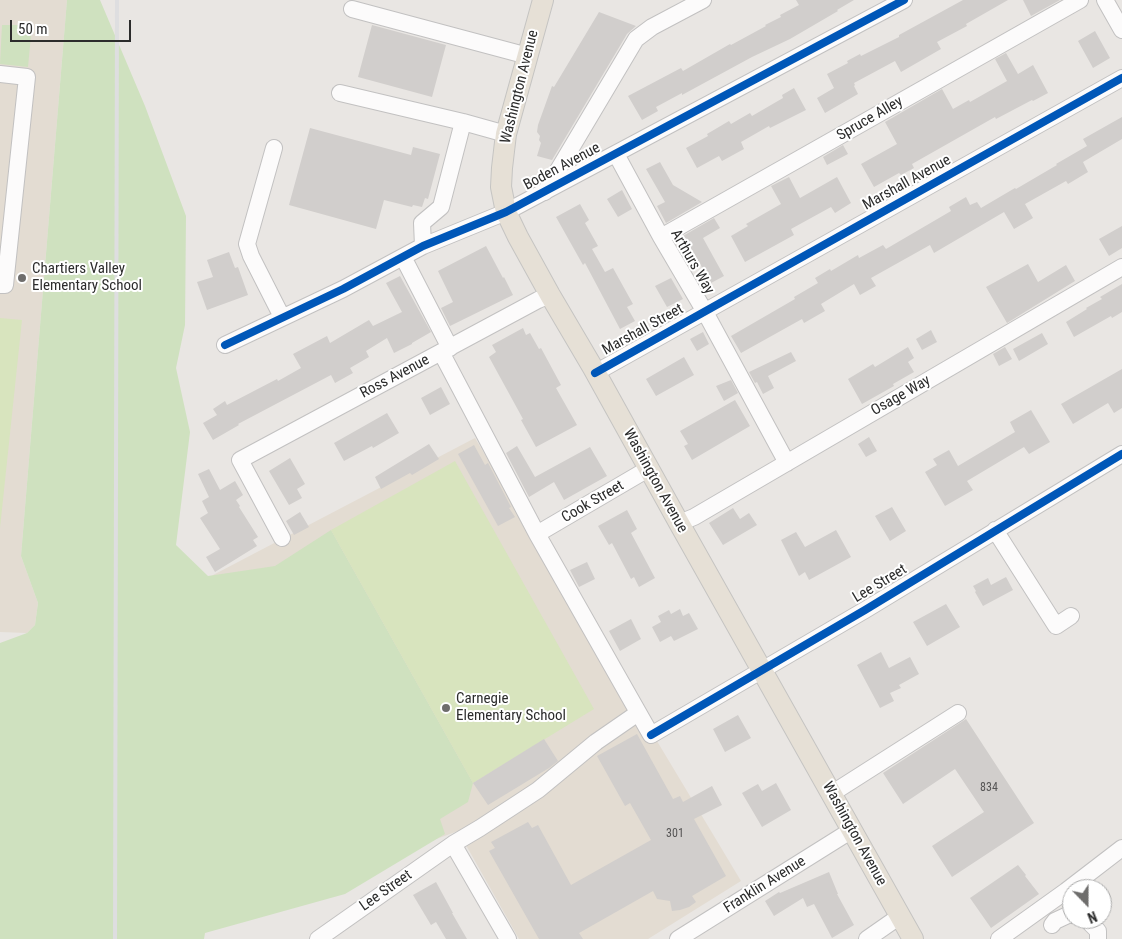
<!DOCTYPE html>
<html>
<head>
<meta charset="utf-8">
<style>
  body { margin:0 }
  #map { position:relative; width:1122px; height:939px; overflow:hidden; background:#e9e6e3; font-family:"Roboto Condensed",sans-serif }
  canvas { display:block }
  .north { position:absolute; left:1062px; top:879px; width:50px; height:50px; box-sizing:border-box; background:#fff; border:1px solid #ababab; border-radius:50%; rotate:158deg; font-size:14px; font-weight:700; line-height:20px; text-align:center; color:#2c2c2c }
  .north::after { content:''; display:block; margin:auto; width:18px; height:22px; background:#6e6d6c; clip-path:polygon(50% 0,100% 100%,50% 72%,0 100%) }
  .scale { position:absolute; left:10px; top:20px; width:121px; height:22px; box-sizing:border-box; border:2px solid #2c2c2c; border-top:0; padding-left:6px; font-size:15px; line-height:18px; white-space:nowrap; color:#2c2c2c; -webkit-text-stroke:4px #fff; paint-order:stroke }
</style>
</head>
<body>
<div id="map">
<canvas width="1122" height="939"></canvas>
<div class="north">N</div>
<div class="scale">50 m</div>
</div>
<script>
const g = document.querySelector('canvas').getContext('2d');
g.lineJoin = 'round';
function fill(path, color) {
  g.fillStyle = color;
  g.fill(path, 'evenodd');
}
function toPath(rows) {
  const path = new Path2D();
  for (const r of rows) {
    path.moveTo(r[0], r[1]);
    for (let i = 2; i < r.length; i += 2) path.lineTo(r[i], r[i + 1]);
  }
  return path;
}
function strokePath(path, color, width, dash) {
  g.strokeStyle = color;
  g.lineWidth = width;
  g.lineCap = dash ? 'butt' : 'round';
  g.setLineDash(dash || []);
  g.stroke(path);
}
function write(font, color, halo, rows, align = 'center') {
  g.font = font + ' "Roboto Condensed",sans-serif';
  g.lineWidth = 4;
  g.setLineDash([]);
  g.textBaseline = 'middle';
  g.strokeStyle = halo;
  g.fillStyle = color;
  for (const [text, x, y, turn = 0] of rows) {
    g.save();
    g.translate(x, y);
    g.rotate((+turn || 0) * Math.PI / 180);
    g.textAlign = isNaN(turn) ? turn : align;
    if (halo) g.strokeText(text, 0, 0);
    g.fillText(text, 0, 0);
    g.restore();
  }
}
fill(toPath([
  [0,0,67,0,21,556,38,603,35,625,27,633,0,632],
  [475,438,741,881,648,939,519,939,458,831,336,876,194,585]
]), '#e3dcd2');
fill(toPath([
  [67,0,100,0,145,106,186,216,185,325,176,368,190,432,176,545,208,576,275,566,331,530,473,783,468,802,440,819,445,834,345,894,205,933,204,939,0,939,0,643,27,633,35,625,38,603,21,556],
  [2,25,32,25,28,67,0,64]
]), '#cfe1bf');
fill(toPath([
  [0,318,22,320,0,528],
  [455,461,594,709,473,783,331,530]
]), '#d8e4be');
fill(toPath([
  [796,0,854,0,837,10,838,11,790,39,752,57,682,95,682,93,656,107,658,111,642,120,628,96,681,68,683,71,730,44,731,45,766,26,765,25,781,17,780,15,799,5],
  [963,0,1008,0,966,24,967,26,937,42,941,49,901,72,895,61,854,83,855,85,854,86,858,94,825,113,817,98,834,88,827,74,848,63,847,61,860,54,861,56,899,37,899,35],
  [1023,0,1060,0,1031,16],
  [599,12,636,26,627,34,552,160,537,156,541,143,539,140,540,136,537,132,538,125,552,86,554,87],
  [372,25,446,45,432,97,358,77],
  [1095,31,1110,58,1093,68,1078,41],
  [1006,53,1018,74,1033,65,1048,93,1033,101,1032,100,996,119,995,117,912,164,914,168,901,175,899,173,874,187,861,164,897,144,885,122,942,89,953,109,969,100,970,102,1007,81,995,59],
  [794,88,806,110,770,128,769,126,741,142,744,149,722,161,719,156,697,168,686,148,708,136,707,134,729,121,731,124,750,113,752,116,783,98,782,95],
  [1122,117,1122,139,1083,162,1088,172,1068,184,1066,181,1025,204,1033,218,1014,229,1004,212,934,253,930,245,871,278,876,286,860,295,854,284,821,304,825,311,804,323,802,319,741,353,731,336,795,299,794,297,818,283,815,278,830,269,831,271,858,255,859,258,883,245,886,249,951,211,949,207,966,197,970,205,977,202,981,208,1015,188,1016,189,1057,165,1056,164,1087,146,1083,139],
  [310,128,411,155,413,147,440,154,428,199,425,198,422,207,413,205,412,207,384,200,376,229,289,205],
  [843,145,848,154,827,165,823,157],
  [660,162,673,185,702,202,666,223,657,206,665,202,646,169],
  [789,177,800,198,837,177,851,203,835,213,831,207,791,229,794,235,745,262,731,236,748,226,746,224,781,204,771,186],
  [622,190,632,209,618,217,607,199],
  [580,204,589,220,585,223,598,246,592,249,605,272,613,268,633,304,627,307,635,321,620,329,585,263,583,265,556,217],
  [714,218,720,228,703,238,724,276,711,283,686,240,678,244,676,240],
  [1122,226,1122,248,1109,256,1099,239],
  [486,246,503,278,504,277,513,295,450,326,441,308,453,302,438,271],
  [229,252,235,268,238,267,248,295,207,310,197,282,213,277,207,260],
  [1028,264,1038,282,1066,265,1075,281,1007,323,986,287],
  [400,276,431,332,412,343,412,344,394,353,387,338,366,351,369,357,350,368,353,373,335,383,331,375,238,424,239,425,213,440,203,423,217,415,213,409,225,401,227,405,277,379,278,381,301,368,293,354,327,336,330,343,369,320,373,326,402,312,386,283],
  [671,278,683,299,667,307,655,286],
  [1122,284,1122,312,1112,318,1111,316,1074,337,1066,322,1087,309,1086,308,1102,299,1100,297],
  [523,328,526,335,530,333,539,349,541,348,561,385,556,388,577,425,536,447,521,420,523,419,489,357,496,352,492,345],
  [931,330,937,342,922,350,916,339],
  [703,332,709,344,697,351,690,339],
  [1042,333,1048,344,1019,361,1013,349],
  [908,347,914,358,908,362,914,372,893,384,894,386,862,404,848,379,873,364,875,367],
  [1005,347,1012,359,999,366,993,354],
  [791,352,796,361,768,376,774,388,763,394,757,382,755,383,749,372],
  [684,357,694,375,656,396,646,379],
  [1122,369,1122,408,1114,413,1108,403,1073,424,1061,404],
  [731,380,738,393,724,401,716,386],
  [441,387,450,404,430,415,421,398],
  [735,400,750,426,692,460,684,446,688,444,680,431],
  [1031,410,1050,442,1029,454,1024,447,967,481,973,490,945,506,925,472,937,465,933,459,949,450,958,466,1015,432,1010,422],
  [387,413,399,433,373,448,372,446,344,461,334,443],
  [869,437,877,451,866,457,858,444],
  [429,444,439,459,412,475,410,473,381,489,375,477],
  [474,445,485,465,488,463,511,507,509,508,515,517,498,526,458,454],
  [517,446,535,477,590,447,607,476,564,500,554,482,529,497,506,453],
  [290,458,305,484,297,489,302,498,289,505,269,471],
  [209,469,220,490,235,481,243,495,236,500,240,506,239,507,258,537,253,540,257,546,215,572,206,557,220,549,200,518,208,513,202,501,209,497,198,474],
  [892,507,906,531,890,541,875,516],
  [733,508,740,519,749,513,757,525,723,545,709,523],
  [627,510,637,529,631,533,655,578,639,587,634,577,631,579,612,543,609,545,598,526],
  [300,512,309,527,294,535,286,521],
  [836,530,851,557,809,580,805,572,799,576,781,540,796,532,805,547],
  [587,562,595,579,579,587,570,570],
  [1006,577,1013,590,983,606,975,592,976,591,973,586,988,578,991,585],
  [946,604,960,627,927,646,913,622],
  [680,609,683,616,689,613,698,629,674,641,671,636,660,642,652,627,661,622,658,616,669,610,671,614],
  [631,619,641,639,620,651,609,631],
  [881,652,889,668,910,657,919,674,899,685,901,688,890,693,894,701,880,708,857,665],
  [738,715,751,738,725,752,713,729],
  [966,719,1034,823,952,877,932,846,984,812,955,769,903,804,883,773],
  [637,734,673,799,680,796,683,802,712,786,722,805,694,819,726,876,692,896,696,902,689,907,680,910,672,911,670,901,657,899,653,891,579,933,583,939,539,939,489,851,495,848,491,842,528,822,532,828,538,825,571,885,651,840,630,803,625,806,597,756],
  [544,739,558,761,549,768,488,805,473,783],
  [776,783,791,810,762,827,742,793,758,784,762,791],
  [1018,865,1026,875,1025,876,1039,894,991,928,970,898],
  [829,872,838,894,837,894,854,925,832,938,814,904,807,907,803,898,774,916,765,901,779,892,780,893],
  [436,882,453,913,452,913,467,939,446,939,436,922,431,925,413,895]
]), '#d1cecc');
const minor = toPath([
  [1105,0,1122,30],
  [352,9,528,56],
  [0,74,27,77,5,285,0,285],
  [340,93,463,122,506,134],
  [274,148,247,244,251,256,282,317],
  [616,154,661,237,705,312,787,463],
  [545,192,636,39,652,27,703,0],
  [661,237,1080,0],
  [423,246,422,223,441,207,463,122],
  [403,257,450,348],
  [225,345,343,289,423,246,506,212,904,0],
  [441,352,537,534,651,735,865,610,1122,454],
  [595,373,1122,78],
  [679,523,694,517,1122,267],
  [995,530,1056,626,1071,616],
  [537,534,648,469],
  [282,538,240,460,538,300,550,295],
  [831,794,958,713],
  [453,844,508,939],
  [1084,919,1087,920,1098,931,1098,939],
  [1052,925,1055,921,1070,914,1072,915],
  [318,939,453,844,480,828,538,790,596,742,638,713],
  [678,939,852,830],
  [867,939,900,916],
  [999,939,1066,891,1122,848]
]);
const major = toPath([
  [543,0,506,134,502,168,501,187,506,212,518,237,550,295,593,368,679,523,913,939]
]);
strokePath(minor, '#c2c1c1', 18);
strokePath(major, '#c5c4c2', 22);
strokePath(minor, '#fcfbfb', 16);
strokePath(major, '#e6e0d6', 20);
strokePath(toPath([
  [115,939,117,0]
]), '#dedee0', 4);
strokePath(toPath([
  [225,345,343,289,423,246,506,212,904,0],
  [595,373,1122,78],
  [651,735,865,610,1122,454]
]), '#0057b8', 8);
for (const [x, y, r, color] of [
  [22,278,5,"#6e6d6c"],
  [446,708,5,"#6e6d6c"]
]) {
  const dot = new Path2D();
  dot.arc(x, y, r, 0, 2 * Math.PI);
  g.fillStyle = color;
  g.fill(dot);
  strokePath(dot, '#fff', 2);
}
write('12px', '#565555', null, [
  ["834",989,788],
  ["301",675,834]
]);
write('15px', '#2c2c2c', '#fff', [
  ["Washington Avenue",520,87,-76],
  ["Spruce Alley",870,119,-30],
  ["Boden Avenue",562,167,-28],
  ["Marshall Avenue",907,183,-29],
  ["Arthurs Way",692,262,60],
  ["Marshall Street",643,330,-29],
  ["Ross Avenue",395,377,-28],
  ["Osage Way",901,396,-30],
  ["Washington Avenue",655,481,61],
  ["Cook Street",593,502,-30],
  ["Lee Street",880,584,-31],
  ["Washington Avenue",854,834,61],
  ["Franklin Avenue",765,885,-32],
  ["Lee Street",386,891,-35]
]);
write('15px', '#2c2c2c', '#fff', [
  ["Chartiers Valley",32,269],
  ["Elementary School",32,286],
  ["Carnegie",456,699],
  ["Elementary School",456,716]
], 'left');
</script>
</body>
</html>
